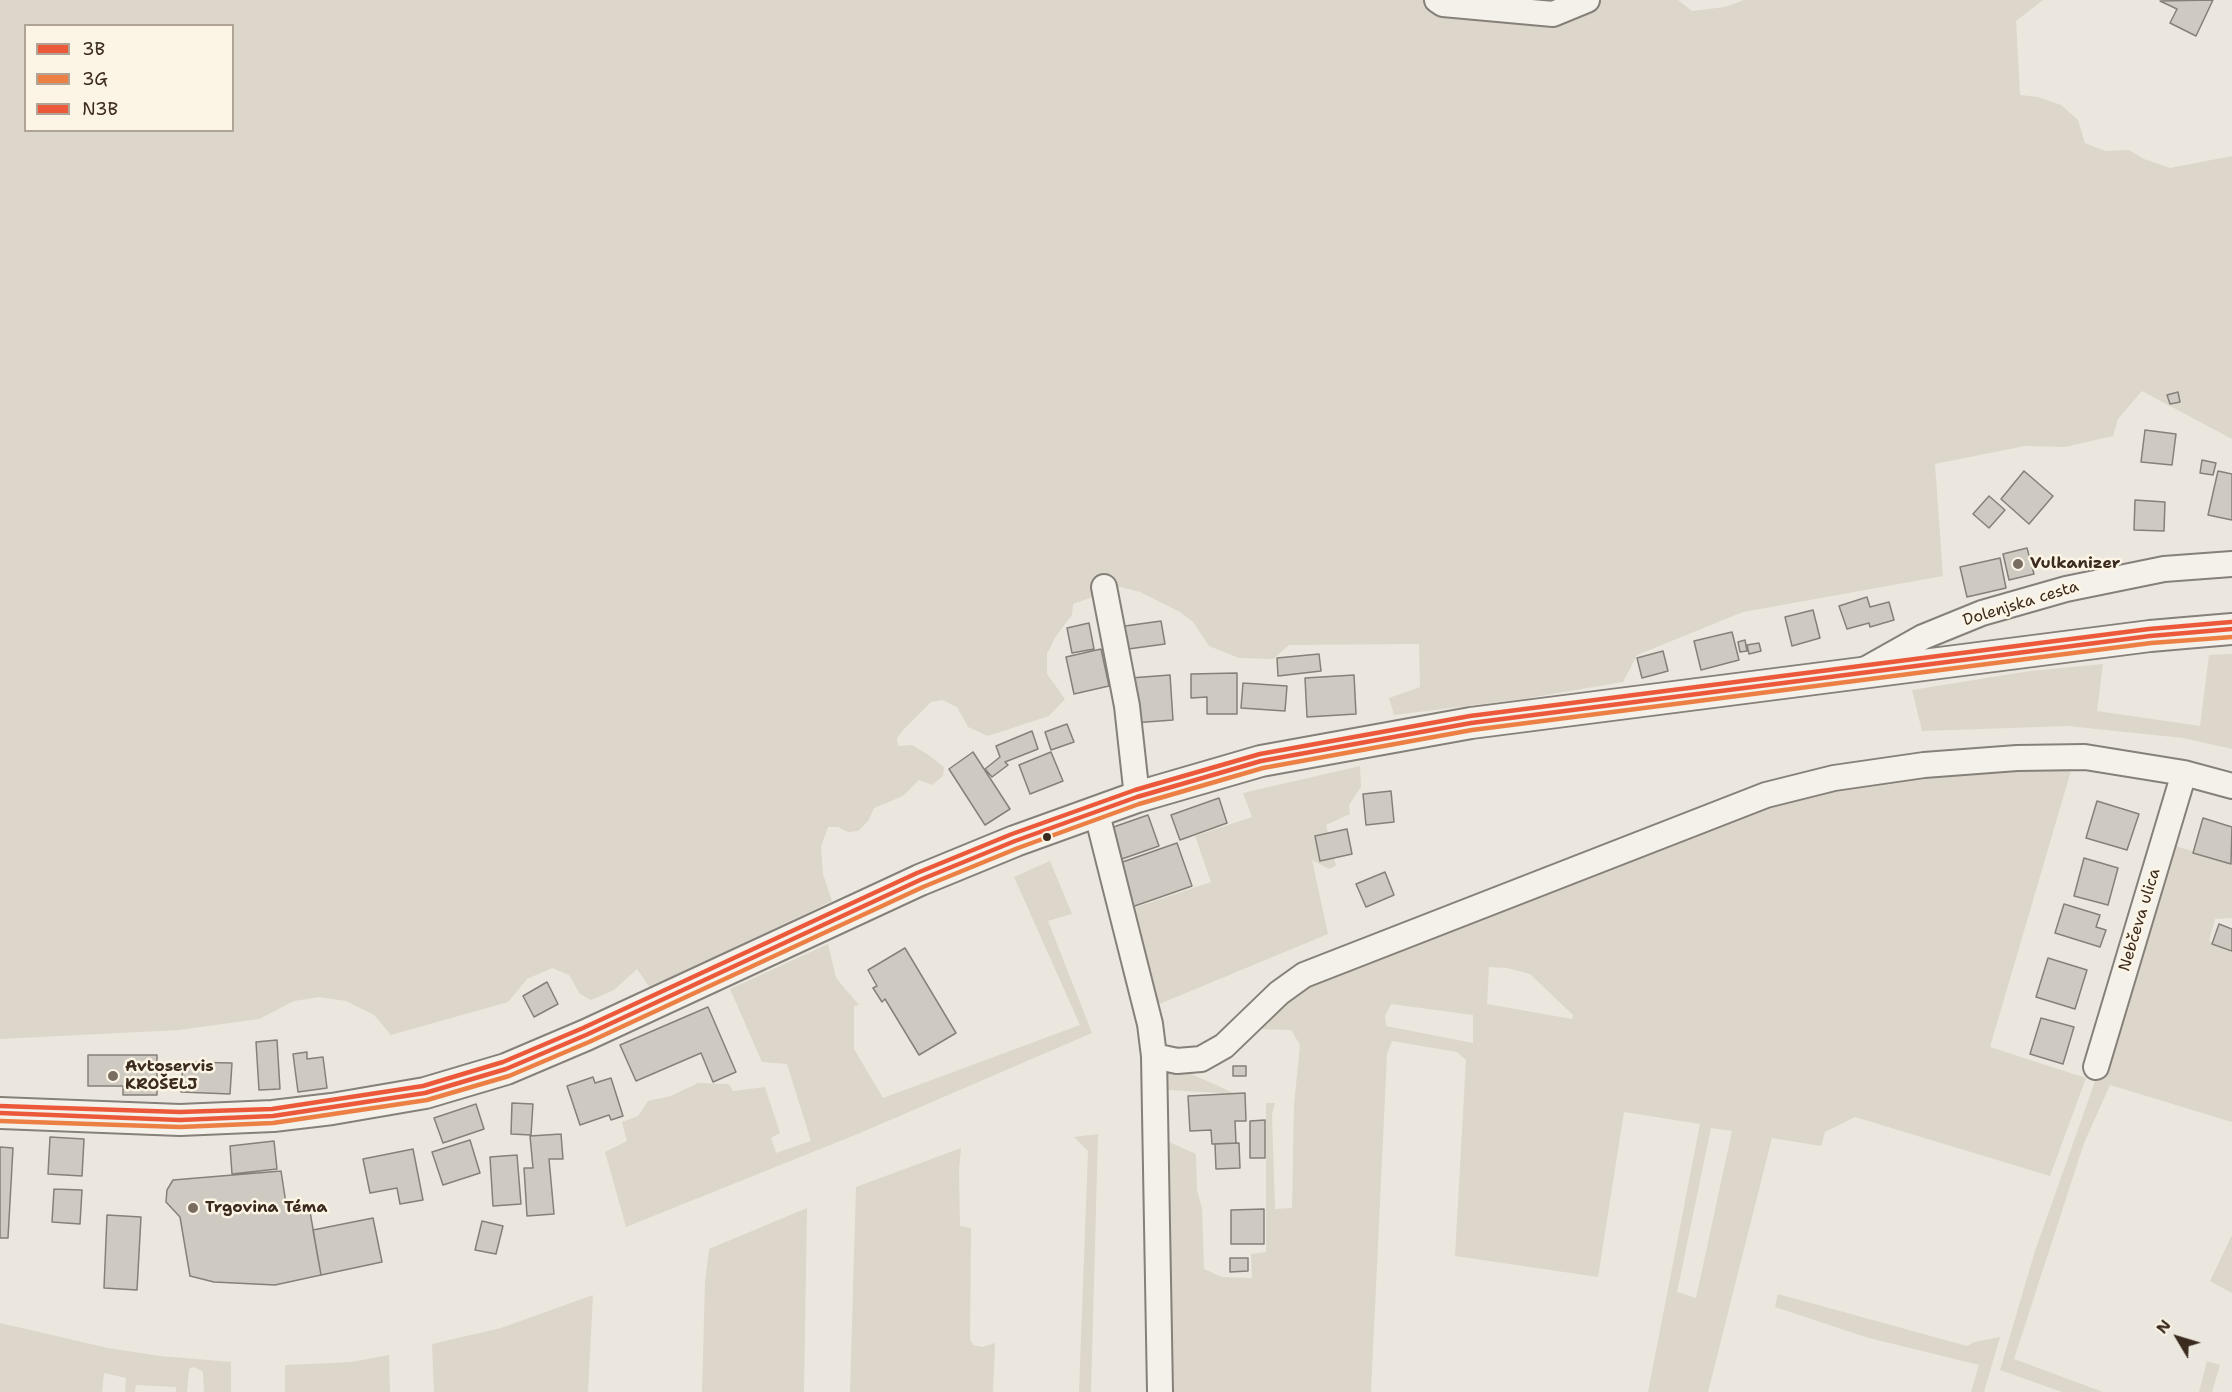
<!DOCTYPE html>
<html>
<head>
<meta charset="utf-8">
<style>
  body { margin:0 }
  #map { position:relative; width:2232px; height:1392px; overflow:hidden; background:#ebe7de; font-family:"Shantell Sans",sans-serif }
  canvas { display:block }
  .legend { position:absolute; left:24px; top:24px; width:210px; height:108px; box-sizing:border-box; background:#fcf5e5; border:2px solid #afa495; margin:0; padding:8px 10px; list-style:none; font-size:18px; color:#3b2a1e }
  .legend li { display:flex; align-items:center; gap:12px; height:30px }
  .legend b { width:30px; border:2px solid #afa495 }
  .north { position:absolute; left:2148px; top:1308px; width:60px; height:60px; -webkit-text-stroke:4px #fcf5e5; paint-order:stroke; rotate:308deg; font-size:16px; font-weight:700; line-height:24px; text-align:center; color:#3b2a1e }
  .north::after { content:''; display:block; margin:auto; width:21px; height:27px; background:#3b2a1e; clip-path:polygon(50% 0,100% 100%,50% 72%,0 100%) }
</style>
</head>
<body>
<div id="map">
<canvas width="2232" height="1392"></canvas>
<ul class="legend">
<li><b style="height:8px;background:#ec593a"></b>3B</li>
<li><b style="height:8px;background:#ec7f43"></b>3G</li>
<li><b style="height:8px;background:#ec593a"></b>N3B</li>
</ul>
<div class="north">N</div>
</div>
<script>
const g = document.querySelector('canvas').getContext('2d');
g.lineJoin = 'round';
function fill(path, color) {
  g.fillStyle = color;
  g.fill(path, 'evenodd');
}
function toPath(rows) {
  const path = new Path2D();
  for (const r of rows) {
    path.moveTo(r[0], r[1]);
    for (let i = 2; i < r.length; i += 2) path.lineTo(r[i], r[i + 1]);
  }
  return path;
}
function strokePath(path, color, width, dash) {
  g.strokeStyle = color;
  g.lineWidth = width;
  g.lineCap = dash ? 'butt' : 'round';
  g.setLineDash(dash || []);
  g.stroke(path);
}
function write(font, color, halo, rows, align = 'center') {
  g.font = font + ' "Shantell Sans",sans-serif';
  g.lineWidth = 5;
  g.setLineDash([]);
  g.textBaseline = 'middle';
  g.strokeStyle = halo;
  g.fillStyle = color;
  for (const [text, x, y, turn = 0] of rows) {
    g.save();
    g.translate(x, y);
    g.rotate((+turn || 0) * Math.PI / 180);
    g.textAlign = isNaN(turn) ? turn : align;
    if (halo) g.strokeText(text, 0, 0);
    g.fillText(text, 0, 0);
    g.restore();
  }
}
fill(toPath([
  [0,0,1678,0,1692,11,1725,7,1744,0,2043,0,2016,21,2020,95,2038,97,2061,105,2078,120,2085,143,2105,151,2129,150,2144,159,2170,168,2232,156,2232,439,2142,391,2118,419,2113,436,2065,447,2025,446,1935,464,1943,576,1743,612,1637,655,1623,682,1523,699,1394,715,1389,698,1420,687,1419,644,1289,645,1273,659,1239,658,1209,646,1193,622,1180,612,1140,592,1120,587,1073,604,1072,615,1056,636,1047,654,1047,674,1065,699,1049,716,988,736,968,727,957,707,942,700,931,702,905,728,897,738,898,746,912,745,927,754,944,767,943,776,932,785,919,780,903,796,874,808,869,820,858,831,848,832,838,827,828,827,821,847,823,874,832,901,650,988,637,969,614,990,591,1000,580,994,569,975,552,968,527,979,508,1002,391,1035,374,1015,346,1001,319,997,294,1001,259,1019,179,1030,0,1039],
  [26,26,232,26,232,130,26,130],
  [2232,654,2232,749,2183,738,2068,726,1922,731,1912,690,2030,671,2103,664,2097,711,2200,726,2209,655],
  [2073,764,1990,1047,2086,1078,2050,1176,1855,1117,1825,1132,1821,1146,1772,1138,1708,1392,1648,1392,1700,1124,1624,1112,1598,1277,1455,1256,1466,1060,1457,1052,1392,1041,1387,1054,1371,1392,1164,1392,1162,1075,1168,1069,1180,1069,1236,1094,1168,1090,1169,1142,1196,1154,1197,1190,1202,1208,1204,1269,1222,1277,1252,1278,1251,1254,1266,1252,1266,1103,1275,1103,1272,1114,1275,1209,1292,1208,1294,1105,1300,1045,1291,1030,1256,1029,1262,1020,1308,984,1707,824,1844,783],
  [1489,967,1507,968,1530,974,1573,1015,1572,1019,1487,1004],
  [1391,1004,1473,1015,1473,1043,1386,1026,1385,1016],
  [1711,1128,1732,1131,1696,1298,1677,1292],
  [1360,766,1361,787,1349,805,1350,814,1326,825,1336,866,1329,869,1312,860,1328,934,1152,1007,1125,911,1211,882,1195,836,1252,817,1243,793],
  [2171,845,2232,862,2232,918,2215,919,2209,941,2232,948,2232,1122,2110,1085,2084,1143,2014,1359,2103,1392,2062,1392,2000,1370,2035,1251,2139,957],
  [1050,861,1072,914,1048,921,1092,1033,860,1133,626,1227,605,1152,627,1141,622,1122,638,1116,648,1101,671,1096,698,1083,729,1084,733,1091,765,1087,780,1133,771,1138,776,1153,811,1141,787,1064,762,1062,730,989,828,944,836,978,859,1005,854,1006,854,1049,883,1098,1080,1025,1014,877],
  [1098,1134,1091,1392,1079,1392,1088,1151,1074,1137],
  [961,1148,959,1171,960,1226,971,1228,970,1339,973,1345,983,1347,995,1343,993,1392,850,1392,856,1187],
  [807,1208,804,1392,702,1392,705,1283,709,1249],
  [2232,1235,2232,1293,2210,1281],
  [1778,1294,1967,1346,1974,1342,2000,1337,1984,1392,1971,1392,1979,1365,1869,1338,1775,1307],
  [593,1295,588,1392,434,1392,432,1344,501,1328],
  [0,1323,108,1348,160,1356,231,1362,231,1392,204,1392,203,1372,194,1367,189,1369,187,1392,176,1392,176,1387,136,1385,135,1392,125,1392,126,1378,104,1373,102,1392,0,1392],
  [389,1355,390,1392,285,1392,285,1365,352,1362],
  [2207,1361,2220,1365,2212,1392,2199,1392]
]), '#ddd6ca');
const building = toPath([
  [2213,0,2196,36,2170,23,2177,9,2160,1,2213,0],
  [2178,392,2180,402,2170,404,2167,395,2178,392],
  [2145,430,2176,434,2172,465,2141,462,2145,430],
  [2202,460,2216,463,2213,475,2200,473,2202,460],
  [2024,471,2053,496,2029,524,2001,499,2024,471],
  [2218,471,2232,474,2232,520,2208,515,2218,471],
  [1989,496,2005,510,1989,528,1973,514,1989,496],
  [2135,500,2165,502,2164,531,2134,530,2135,500],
  [2027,548,2034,574,2009,580,2003,554,2027,548],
  [2000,558,2006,588,1967,597,1960,567,2000,558],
  [1867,597,1870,607,1889,602,1894,620,1870,627,1869,623,1847,629,1839,606,1867,597],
  [1813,610,1820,638,1792,646,1785,617,1813,610],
  [1161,621,1165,644,1121,650,1118,627,1161,621],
  [1089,623,1094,649,1072,653,1067,628,1089,623],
  [1732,632,1739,660,1701,670,1694,641,1732,632],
  [1745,640,1747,651,1740,652,1738,642,1745,640],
  [1759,643,1761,651,1749,654,1747,645,1759,643],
  [1101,649,1109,686,1074,694,1066,657,1101,649],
  [1663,651,1668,671,1642,678,1637,658,1663,651],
  [1319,654,1321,671,1278,676,1277,658,1319,654],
  [1237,673,1237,714,1207,714,1207,697,1191,698,1191,674,1237,673],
  [1170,675,1173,720,1133,723,1130,678,1170,675],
  [1354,675,1356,714,1307,717,1305,678,1354,675],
  [1243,683,1287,686,1285,711,1241,708,1243,683],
  [1067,724,1074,742,1051,750,1045,732,1067,724],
  [1032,731,1038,749,1005,762,1008,765,992,777,985,769,1000,757,996,746,1032,731],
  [973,752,1010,809,985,825,949,769,973,752],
  [1051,752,1063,781,1030,794,1019,765,1051,752],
  [1391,791,1394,822,1366,825,1363,794,1391,791],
  [1219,798,1227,823,1180,840,1171,815,1219,798],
  [2097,801,2139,814,2127,850,2086,838,2097,801],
  [1148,815,1159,846,1116,861,1105,830,1148,815],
  [2203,818,2232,827,2231,864,2193,853,2203,818],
  [1347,829,1352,854,1320,861,1315,836,1347,829],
  [1177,843,1192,886,1129,908,1114,865,1177,843],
  [2084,858,2118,868,2108,905,2074,896,2084,858],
  [1385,872,1394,895,1366,907,1356,884,1385,872],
  [2064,904,2100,915,2096,927,2106,930,2100,947,2055,933,2064,904],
  [2219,924,2232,929,2232,951,2212,944,2219,924],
  [905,948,956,1033,919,1055,885,999,882,1002,873,988,877,986,868,970,905,948],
  [2048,958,2087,970,2075,1009,2036,997,2048,958],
  [547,982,558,1004,534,1017,523,996,547,982],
  [708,1007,736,1072,713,1082,701,1053,636,1081,620,1045,708,1007],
  [2041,1018,2074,1027,2063,1064,2030,1054,2041,1018],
  [277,1040,280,1089,259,1090,256,1042,277,1040],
  [307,1052,307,1059,323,1057,327,1088,298,1092,293,1054,307,1052],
  [88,1055,157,1055,157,1095,123,1095,123,1086,88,1086,88,1055],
  [183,1062,232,1063,230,1094,181,1092,183,1062],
  [1233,1066,1246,1066,1246,1076,1233,1076,1233,1066],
  [593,1077,595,1083,611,1078,623,1116,611,1120,609,1115,580,1125,567,1086,593,1077],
  [1245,1093,1246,1121,1235,1121,1236,1143,1212,1144,1211,1130,1190,1131,1188,1096,1245,1093],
  [512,1103,533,1104,531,1135,511,1134,512,1103],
  [476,1104,484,1129,443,1143,434,1118,476,1104],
  [1265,1120,1265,1158,1250,1158,1250,1121,1265,1120],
  [561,1134,563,1159,549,1159,554,1214,527,1216,524,1168,533,1168,530,1136,561,1134],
  [50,1137,84,1139,82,1176,48,1174,50,1137],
  [470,1140,480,1173,443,1185,432,1152,470,1140],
  [274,1141,277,1169,232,1174,230,1146,274,1141],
  [1239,1143,1240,1168,1216,1169,1215,1144,1239,1143],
  [0,1147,13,1148,8,1238,0,1238,0,1147],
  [413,1149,423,1200,400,1204,397,1188,370,1193,363,1159,413,1149],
  [517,1155,521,1204,493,1206,490,1157,517,1155],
  [281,1171,287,1210,309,1206,321,1275,275,1285,214,1282,190,1276,180,1217,166,1202,167,1190,173,1180,281,1171],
  [54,1189,82,1190,80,1224,52,1222,54,1189],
  [1264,1209,1264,1244,1231,1244,1231,1210,1264,1209],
  [107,1215,141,1217,137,1290,104,1288,107,1215],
  [373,1218,382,1262,321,1275,313,1230,373,1218],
  [482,1221,503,1226,496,1254,475,1250,482,1221],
  [1230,1258,1248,1258,1248,1271,1230,1272,1230,1258]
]);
fill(building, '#cecac2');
strokePath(building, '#858079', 1.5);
const minor = toPath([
  [1437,0,1443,4,1553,14,1587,0],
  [1104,587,1127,706,1137,797],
  [1866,669,1923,637,1982,613,2066,589,2164,569,2232,564],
  [1096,810,1150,1024,1154,1056,1160,1392],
  [1154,1056,1177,1061,1201,1059,1224,1046,1279,993,1304,975,1766,795,1834,778,1924,765,2017,758,2085,757,2184,773,2232,786],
  [2096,1067,2184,773]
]);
const major = toPath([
  [0,1113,180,1120,273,1116,332,1109,425,1093,506,1069,586,1035,920,880,1015,841,1137,797,1261,761,1471,723,2150,636,2232,629]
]);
strokePath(minor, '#858079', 28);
strokePath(major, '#858079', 34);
strokePath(minor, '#f4f0ea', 24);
strokePath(major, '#f4f0ea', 30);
strokePath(toPath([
  [0,1113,180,1120,273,1116,425,1093,506,1069,586,1035,920,880,1015,841,1137,797,1261,761,1471,723,2150,636,2232,629]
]), '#ec593a', 4.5);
strokePath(toPath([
  [0,1121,180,1127,273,1123,427,1100,509,1076,589,1042,923,887,1018,848,1139,804,1263,768,1472,730,2151,643,2232,637]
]), '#ec7f43', 4.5);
strokePath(toPath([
  [0,1106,180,1112,272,1109,423,1086,503,1062,583,1028,917,873,1012,834,1135,790,1260,754,1470,716,2149,629,2231,622]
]), '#ec593a', 4.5);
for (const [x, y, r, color] of [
  [2018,564,6,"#796c61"],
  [1047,837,5,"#3b2a1e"],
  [113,1076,6,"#796c61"],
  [193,1208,6,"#796c61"]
]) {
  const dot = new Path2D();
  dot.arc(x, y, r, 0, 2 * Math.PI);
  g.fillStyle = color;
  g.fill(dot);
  strokePath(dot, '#fcf5e5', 2);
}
write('bold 16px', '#3b2a1e', '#fcf5e5', [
  ["Vulkanizer",2030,564],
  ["Avtoservis",125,1067],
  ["KROŠELJ",125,1085],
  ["Trgovina Téma",205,1208]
], 'left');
write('16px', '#3b2a1e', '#fcf5e5', [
  ["Dolenjska cesta",2021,604,-17],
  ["Nebčeva ulica",2140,920,-73]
]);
</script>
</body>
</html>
